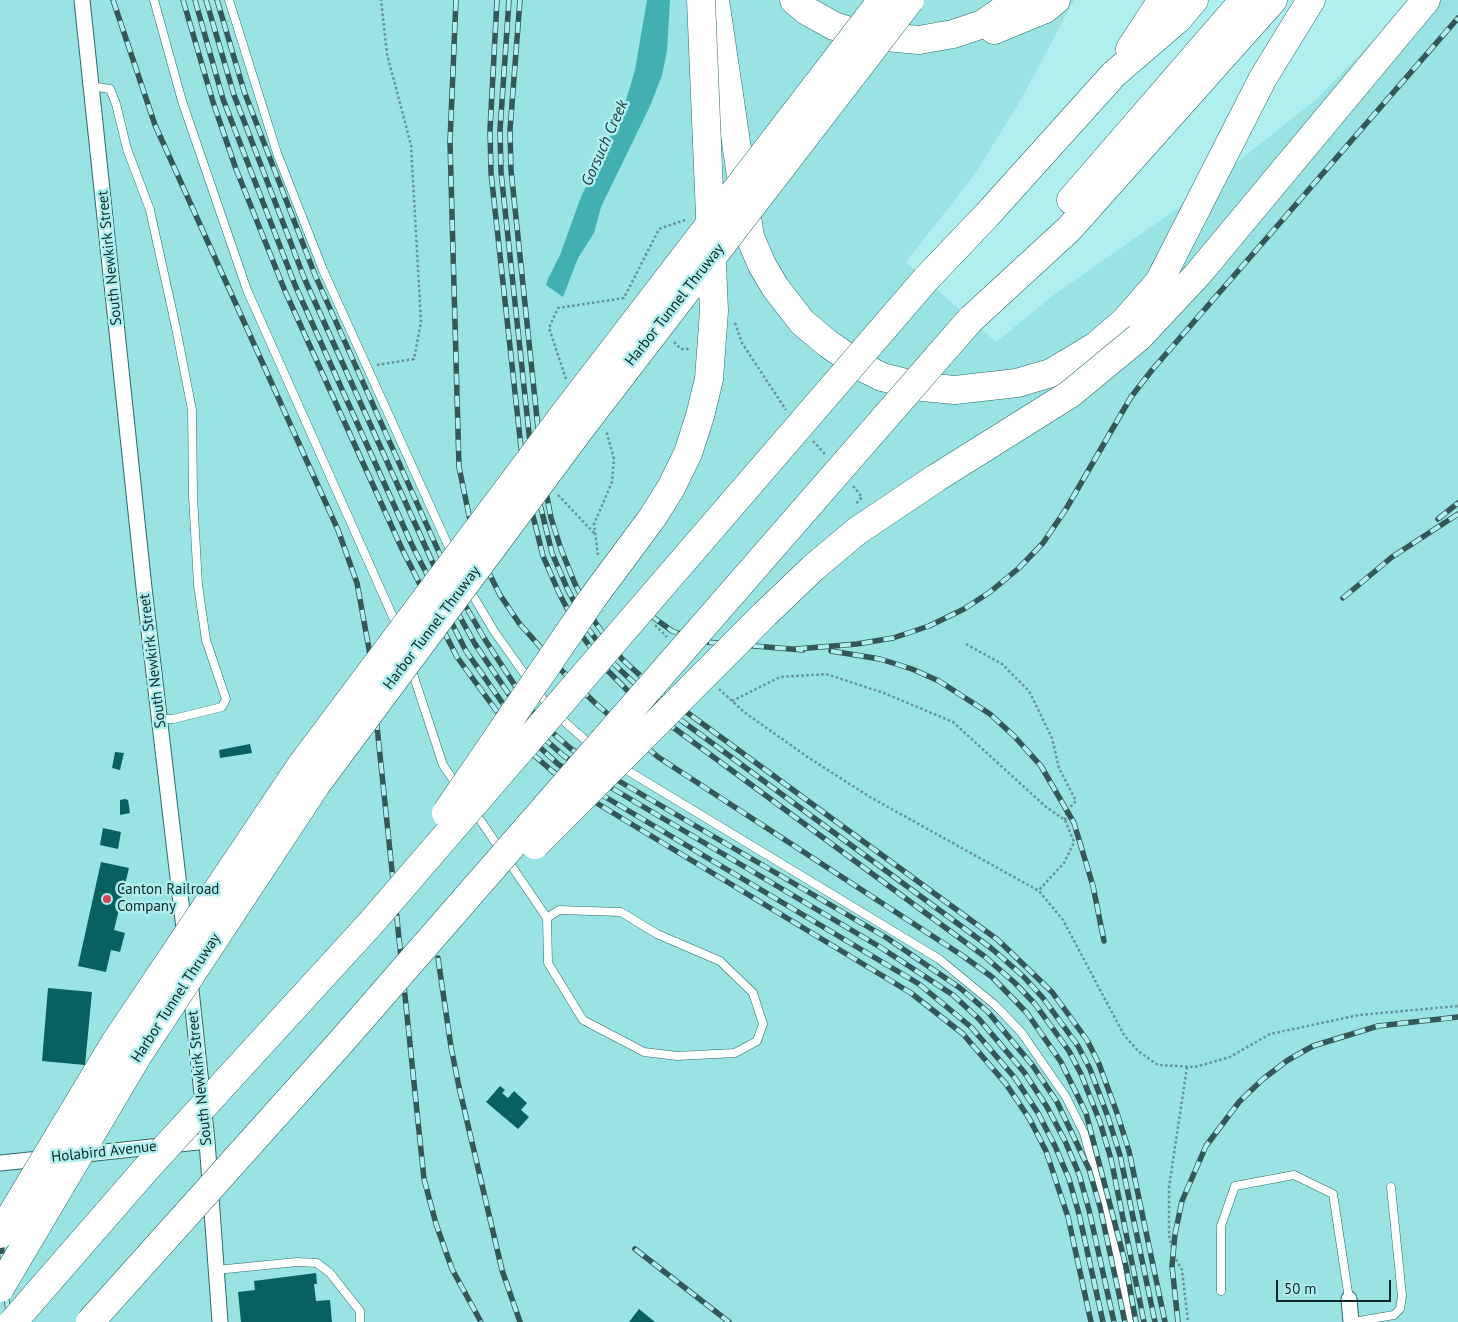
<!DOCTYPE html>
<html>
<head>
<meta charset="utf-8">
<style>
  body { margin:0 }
  #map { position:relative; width:1458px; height:1322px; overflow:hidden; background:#b0efef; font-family:"PT Sans",sans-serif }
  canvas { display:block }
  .scale { position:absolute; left:1276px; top:1280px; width:115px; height:22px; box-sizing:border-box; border:2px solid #0d2728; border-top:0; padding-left:6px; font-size:15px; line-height:18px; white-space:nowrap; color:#0d2728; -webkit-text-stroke:4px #b0efef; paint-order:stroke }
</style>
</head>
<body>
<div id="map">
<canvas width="1458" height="1322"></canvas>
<div class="scale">50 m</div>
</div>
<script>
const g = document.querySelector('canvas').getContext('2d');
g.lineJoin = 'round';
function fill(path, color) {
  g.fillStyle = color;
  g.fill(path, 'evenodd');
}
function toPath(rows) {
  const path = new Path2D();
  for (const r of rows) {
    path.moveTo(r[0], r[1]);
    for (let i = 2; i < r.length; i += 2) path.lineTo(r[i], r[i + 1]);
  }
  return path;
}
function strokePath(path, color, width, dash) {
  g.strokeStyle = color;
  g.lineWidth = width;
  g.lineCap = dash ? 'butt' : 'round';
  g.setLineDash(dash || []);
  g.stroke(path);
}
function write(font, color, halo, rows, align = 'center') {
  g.font = font + ' "PT Sans",sans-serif';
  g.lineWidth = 5;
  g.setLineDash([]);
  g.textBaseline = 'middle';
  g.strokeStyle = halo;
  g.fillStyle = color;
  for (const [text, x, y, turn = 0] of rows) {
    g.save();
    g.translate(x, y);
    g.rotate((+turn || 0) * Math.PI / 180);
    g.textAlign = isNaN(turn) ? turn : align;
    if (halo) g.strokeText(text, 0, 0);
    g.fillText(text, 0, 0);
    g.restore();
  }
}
fill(toPath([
  [0,0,1074,0,1023,96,975,174,906,262,996,342,1055,294,1188,201,1317,99,1412,0,1458,0,1458,1322,0,1322]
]), '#99e3e3');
fill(toPath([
  [647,0,670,0,667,51,662,75,651,104,601,207,594,233,578,258,563,297,546,285,548,279,560,255,581,197,623,110,635,70]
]), '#42b0b1');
fill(toPath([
  [250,744,252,753,220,758,219,750],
  [115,752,124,753,120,770,112,768],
  [125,799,128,800,130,813,120,815,120,800],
  [103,828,121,832,118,849,100,845],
  [101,862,129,868,114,930,125,933,120,952,111,950,106,972,78,966],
  [48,988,92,992,85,1065,42,1061],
  [500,1086,505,1090,502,1093,508,1098,514,1091,527,1103,521,1110,529,1117,518,1129,486,1102],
  [316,1273,317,1284,314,1284,316,1301,330,1300,332,1322,241,1322,238,1292,255,1290,254,1281],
  [639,1309,655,1322,629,1322]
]), '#086061');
const service = toPath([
  [154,0,182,101,247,290,397,626],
  [229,0,277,153,301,214,323,270,452,554],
  [91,86,110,89,116,104,127,149,150,210,176,328,192,410,193,496,198,585,206,640,226,699,222,707,173,719,159,719],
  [469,589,494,631,538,693,557,715,592,746],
  [411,668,443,765,458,787],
  [620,766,939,959,995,1005,1021,1032,1066,1097,1084,1133,1115,1245,1129,1322],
  [474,811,547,918,548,963,583,1020,644,1052,677,1056,735,1053,757,1041,763,1024,753,993,720,961,657,934,621,912,559,910,547,918],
  [216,1270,297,1262,317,1263,330,1273,360,1311,360,1322],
  [1221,1291,1221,1226,1235,1186,1294,1175,1333,1194,1349,1299],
  [1353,1322,1394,1315,1400,1309,1402,1296,1391,1187]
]);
const minor = toPath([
  [82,0,144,588,185,937],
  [190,980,207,1141,220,1322],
  [77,1155,207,1141],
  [0,1163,49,1158],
  [1349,1299,1351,1322]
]);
const motorway = toPath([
  [715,0,750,237,762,265,775,287,802,322,827,343,860,366,882,377,922,387,955,390,1017,383,1051,373,1096,346,1124,322,1159,282,1263,78,1311,0],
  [794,0,807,11,834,26,863,35,919,40,953,34,983,24,1017,0],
  [994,30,1045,9,1056,0],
  [1130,49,1162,0],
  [1071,200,1244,0],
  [926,279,987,215,1114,74,1178,19,1194,0],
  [970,320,1069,229,1273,0],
  [1139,337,1198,274,1426,0]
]);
strokePath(service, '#2c6b6b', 9);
strokePath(minor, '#2c6b6b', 17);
strokePath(motorway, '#2c6b6b', 29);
strokePath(toPath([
  [735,323,742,343,786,410],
  [674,342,681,349,691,349],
  [377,365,414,359,421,322,411,145,387,54,381,0],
  [566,379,549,328,558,308,624,298,659,229,685,220],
  [813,441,826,455],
  [853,486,862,497,856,504],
  [558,495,594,533],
  [598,555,594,524,612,482,614,459,606,430],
  [655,625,667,637],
  [966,644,1002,664,1029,691,1052,738,1059,768,1076,801,1067,810,1065,820],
  [719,689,744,712,809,758,870,797,1039,891,1063,920,1124,1035,1138,1051,1158,1065,1195,1067,1230,1057,1270,1034,1359,1015,1458,1006],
  [732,701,780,677,826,674,884,693,953,722,1046,807,1065,820,1074,842,1064,863,1039,890],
  [1187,1067,1169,1187,1169,1235,1173,1254,1182,1270,1188,1322]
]), '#649292', 2.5, [2.5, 2.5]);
strokePath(service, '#fff', 8);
strokePath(minor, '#fff', 15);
strokePath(motorway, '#fff', 28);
const rail = toPath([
  [113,0,155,125,338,530,357,583,369,649,424,1179,436,1224,452,1269,481,1322],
  [183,0,213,102,236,169,285,291,402,549,457,657,506,724,528,750,552,771,590,799,911,993,963,1034,1006,1084,1029,1118,1046,1151,1068,1217,1091,1322],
  [195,0,223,99,295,285,412,545,466,651,513,718,534,742,558,764,597,792,919,984,971,1027,1015,1078,1038,1113,1055,1146,1069,1179,1079,1214,1103,1322],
  [206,0,234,95,305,280,445,590,475,644,520,711,540,735,564,756,605,784,880,947,953,995,979,1019,1024,1072,1047,1107,1065,1141,1079,1174,1089,1210,1114,1322],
  [217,0,244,91,315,275,454,586,484,638,527,704,546,727,570,748,612,777,887,938,960,988,988,1012,1033,1066,1057,1102,1089,1169,1100,1207,1125,1322],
  [456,0,450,142,459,467,472,530,484,563,500,595,519,623,559,668,595,703,658,757,963,956,992,977,1027,1013,1061,1062,1086,1113,1126,1266,1136,1322],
  [497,0,490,130,491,173,525,484,543,556,559,593,580,633,607,670,640,703,984,956,1015,983,1035,1004,1069,1051,1081,1074,1100,1122,1111,1159,1144,1322],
  [509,0,500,130,501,172,534,480,552,553,567,588,587,627,614,664,648,696,991,948,1023,976,1043,998,1078,1046,1090,1069,1108,1117,1120,1155,1155,1322],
  [520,0,510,130,511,170,543,476,551,518,561,549,575,584,595,622,622,659,655,689,998,940,1052,992,1087,1040,1099,1064,1117,1113,1129,1151,1165,1322],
  [1438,519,1458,503],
  [1343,598,1392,557,1458,514],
  [650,615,672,631,706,642,803,650],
  [796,649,857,644,893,638,929,626,964,609,990,592,1019,568,1043,543,1066,509,1131,397,1152,370,1458,18],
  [831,651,880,659,912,669,939,681,990,714,1014,736,1041,766,1074,823,1093,886,1104,941],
  [438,958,451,1047,459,1087,502,1270,520,1322],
  [0,1232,9,1322],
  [635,1249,729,1322],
  [1178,1322,1172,1266,1175,1234,1182,1201,1206,1146,1239,1102,1263,1079,1288,1060,1313,1046,1378,1026,1458,1017]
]);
strokePath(rail, '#345757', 5.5);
strokePath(rail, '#b0efef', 4, [11]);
const motorwayBridge = toPath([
  [446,813,592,599,652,518,671,488,688,453,700,416,709,379,714,311,701,0],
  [535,845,765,614,813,568,857,531,936,478,1070,394,1139,337],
  [0,1234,116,1041,300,767,565,413,882,0],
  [0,1288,138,1055,316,785,581,428,910,0],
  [13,1322,146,1169,371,923,926,279],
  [90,1322,341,1042,970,320]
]);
strokePath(motorwayBridge, '#2c6b6b', 29, []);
strokePath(motorwayBridge, '#fff', 28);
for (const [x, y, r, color] of [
  [107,899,5,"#d34258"]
]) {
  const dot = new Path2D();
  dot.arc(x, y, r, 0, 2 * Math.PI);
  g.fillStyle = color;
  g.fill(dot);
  strokePath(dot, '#b0efef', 2);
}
write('15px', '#0d2728', '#b0efef', [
  ["South Newkirk Street",110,258,-96],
  ["Harbor Tunnel Thruway",675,305,-52],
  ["Harbor Tunnel Thruway",432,628,-53],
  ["South Newkirk Street",153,661,-97],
  ["Harbor Tunnel Thruway",176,998,-57],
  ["South Newkirk Street",200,1078,-96],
  ["Holabird Avenue",104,1152,-6]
]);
write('15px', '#0d2728', '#b0efef', [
  ["Canton Railroad",117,890],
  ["Company",117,907]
], 'left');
write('italic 16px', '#213a3a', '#b0efef', [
  ["Gorsuch Creek",605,143,-66]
]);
</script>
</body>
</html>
